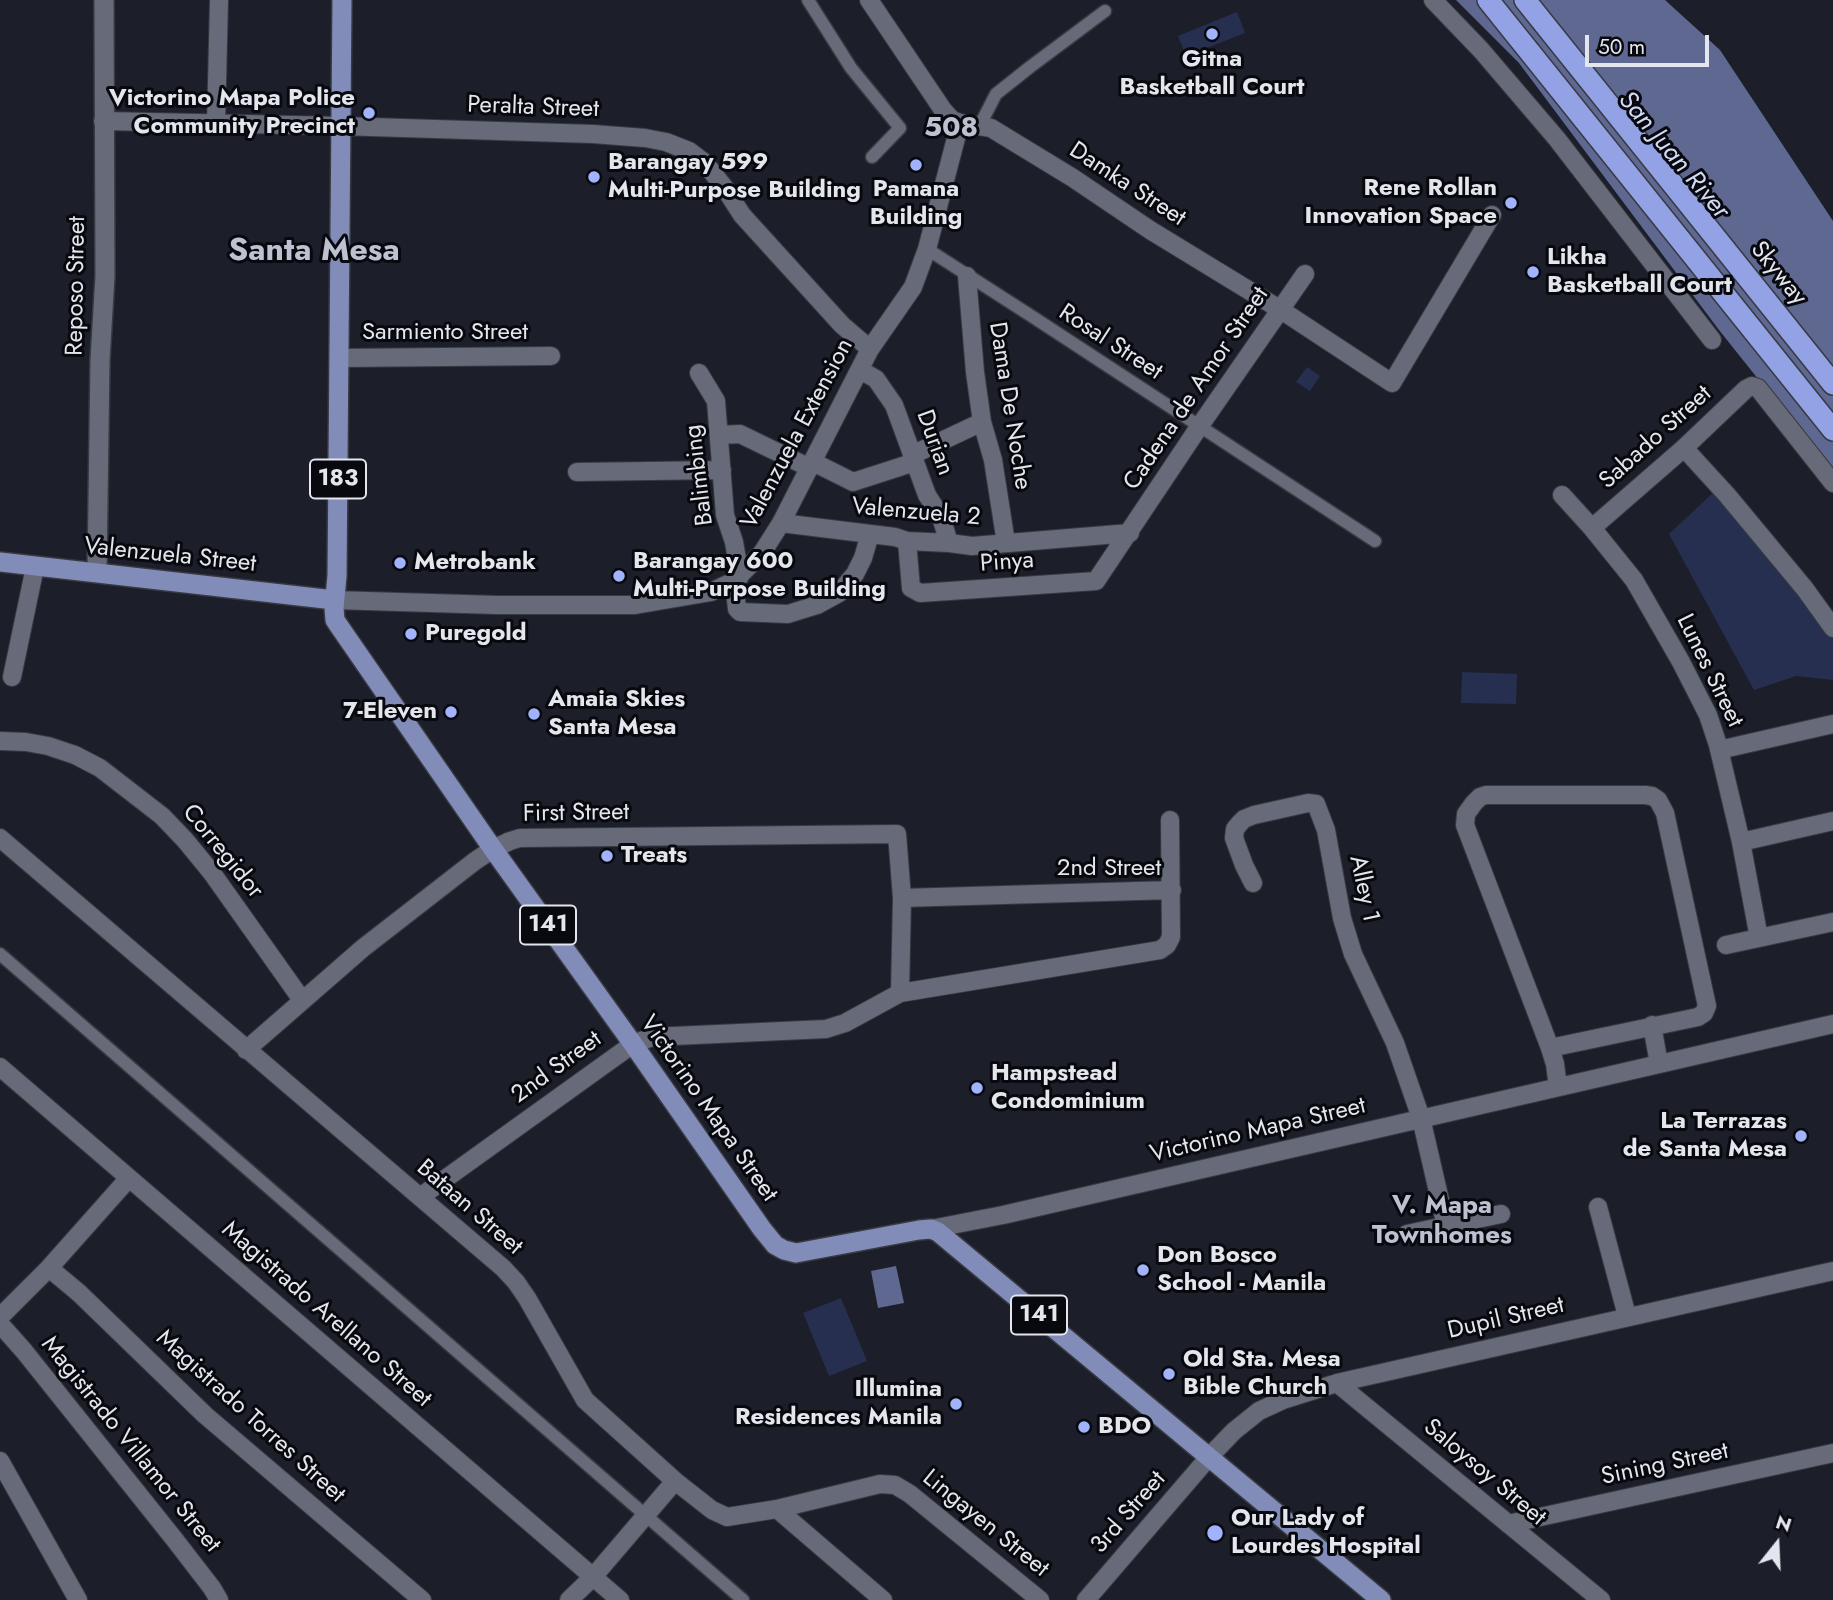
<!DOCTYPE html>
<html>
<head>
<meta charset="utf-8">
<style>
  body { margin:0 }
  #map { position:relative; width:1833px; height:1600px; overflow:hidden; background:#1c1f2a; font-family:Jost,sans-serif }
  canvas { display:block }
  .north { position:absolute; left:1742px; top:1509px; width:70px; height:70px; -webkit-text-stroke:5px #08090e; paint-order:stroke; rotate:18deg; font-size:19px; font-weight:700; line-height:28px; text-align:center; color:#e4e6ee }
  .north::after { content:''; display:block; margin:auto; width:24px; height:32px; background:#e4e6ee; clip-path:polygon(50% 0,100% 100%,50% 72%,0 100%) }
  .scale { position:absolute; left:1585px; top:35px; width:124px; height:32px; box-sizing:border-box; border:4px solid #e4e6ee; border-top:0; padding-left:9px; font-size:21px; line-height:24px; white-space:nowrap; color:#e4e6ee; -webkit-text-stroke:5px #08090e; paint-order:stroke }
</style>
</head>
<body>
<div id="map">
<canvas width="1833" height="1600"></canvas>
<div class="north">N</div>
<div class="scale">50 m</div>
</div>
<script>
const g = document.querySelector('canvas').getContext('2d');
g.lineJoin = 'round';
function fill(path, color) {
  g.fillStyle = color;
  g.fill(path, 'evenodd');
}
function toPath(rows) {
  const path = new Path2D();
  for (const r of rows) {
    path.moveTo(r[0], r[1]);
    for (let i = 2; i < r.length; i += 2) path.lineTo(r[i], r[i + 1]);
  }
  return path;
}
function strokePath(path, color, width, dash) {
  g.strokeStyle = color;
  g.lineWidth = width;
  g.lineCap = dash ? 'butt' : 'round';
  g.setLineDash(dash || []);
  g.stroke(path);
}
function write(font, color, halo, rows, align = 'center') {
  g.font = font + ' Jost,sans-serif';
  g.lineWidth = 6;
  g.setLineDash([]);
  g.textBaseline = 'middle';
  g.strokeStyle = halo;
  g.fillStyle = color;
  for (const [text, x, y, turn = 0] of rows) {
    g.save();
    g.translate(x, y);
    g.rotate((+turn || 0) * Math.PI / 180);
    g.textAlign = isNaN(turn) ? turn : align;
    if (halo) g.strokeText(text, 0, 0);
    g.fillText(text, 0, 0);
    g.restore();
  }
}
fill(toPath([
  [1237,12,1245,33,1186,56,1178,36],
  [1307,367,1320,376,1310,391,1296,382],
  [1715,491,1833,635,1833,680,1796,676,1754,690,1669,534],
  [1462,672,1517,674,1516,704,1461,703],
  [841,1298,867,1361,829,1376,803,1313]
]), '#272f50');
fill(toPath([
  [1456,0,1665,0,1720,50,1833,221,1833,473,1719,330,1519,63],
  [896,1266,904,1303,878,1308,871,1271]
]), '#5e6890');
const pedestrian = toPath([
  [808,0,851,68,900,128,872,157],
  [980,125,996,94,1030,67,1105,11],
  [927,249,1036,319,1375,541],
  [0,954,743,1600]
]);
const minor = toPath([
  [869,0,943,110,952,120,960,123,991,128,1073,178,1150,230,1281,310,1392,383,1492,215],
  [1433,0,1481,50,1557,139,1712,340],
  [103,121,340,126,593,134,645,138,666,142,689,151,705,163,724,187,742,215,842,325,870,349],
  [216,124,219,0],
  [967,276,975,372,982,422,993,460,1006,543],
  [339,358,551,356],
  [860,370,876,379,894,405,927,495,941,517,949,543],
  [699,373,716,401,725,515,734,542,740,576],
  [719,435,740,434,810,468],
  [1684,448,1727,495,1805,589,1833,628],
  [912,455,982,422],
  [813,462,853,482,915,462],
  [577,472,722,470],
  [1562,495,1592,528,1634,580,1681,662,1708,715,1718,745,1741,842,1759,938],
  [781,523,895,537,907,541,949,543,972,546,1130,533],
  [1592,528,1684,448,1746,389,1752,386,1758,388,1833,483],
  [907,541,911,588,920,593,1096,581,1199,427,1305,274],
  [734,581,737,609,740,612,788,614,817,605,839,593,855,574,863,558,870,534],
  [334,600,497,605,635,605,711,592,734,581,762,553,781,523,870,349,913,287,927,249,960,123],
  [12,677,35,567],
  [0,741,26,742,48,746,75,755,100,768,162,816,185,840,212,873,302,1000],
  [1719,750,1833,724],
  [0,838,503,1268,516,1282,527,1298,585,1400,675,1481,712,1510,727,1517,777,1509,880,1484,895,1485,910,1494,1040,1600],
  [1741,842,1833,821],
  [1253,883,1244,865,1234,838,1235,829,1240,823,1244,819,1254,815,1308,803,1316,804,1326,830,1342,918,1353,954,1395,1043,1421,1118,1446,1226],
  [902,898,1172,890],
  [1726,945,1833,922],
  [1652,1025,1659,1064],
  [1550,1048,1698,1017,1704,1013,1707,1006,1665,813,1658,800,1652,796,1645,795,1486,795,1480,797,1474,803,1466,814,1465,825,1550,1048,1555,1064,1558,1087],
  [246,1050,363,948,475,861,493,849,510,841,520,838,897,834,902,898,900,993],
  [0,1067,620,1600],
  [420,1197,633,1044,652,1037,826,1029,845,1023,900,993,1160,950,1167,945,1171,937,1170,820],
  [1598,1207,1627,1316],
  [931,1229,1003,1215,1833,1024],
  [1407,1234,1501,1214],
  [49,1268,79,1293,205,1415,422,1600],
  [0,1317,49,1268,129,1178],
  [0,1324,24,1351,175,1540,212,1588,219,1600],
  [1337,1383,1601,1600],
  [0,1461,78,1600],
  [777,1509,883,1600],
  [1508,1524,1833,1453],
  [569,1600,593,1577,675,1481],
  [1086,1600,1209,1457,1234,1431,1259,1411,1283,1400,1337,1383,1833,1271]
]);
const tertiary = toPath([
  [97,572,100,360,105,276,104,0]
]);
const primary = toPath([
  [342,0,337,576,334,608,335,620,339,626,493,849,633,1044,762,1229,775,1245,784,1250,796,1253,919,1230,931,1229,938,1232,1381,1600],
  [0,562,334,600]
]);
const motorway = toPath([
  [1488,0,1833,430],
  [1525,0,1833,384]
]);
strokePath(pedestrian, '#383a42', 15);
strokePath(minor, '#383a42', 20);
strokePath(tertiary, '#383a42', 22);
strokePath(primary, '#383a42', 22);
strokePath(motorway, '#383a42', 24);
strokePath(pedestrian, '#676a78', 12);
strokePath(minor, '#676a78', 18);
strokePath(tertiary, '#676a78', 19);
strokePath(primary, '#818cb9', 19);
strokePath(motorway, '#92a2e4', 21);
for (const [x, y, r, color] of [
  [1212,34,7,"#a1b3fd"],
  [369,113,7,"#a1b3fd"],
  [916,165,7,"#a1b3fd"],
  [594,177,7,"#a1b3fd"],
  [1511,203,7,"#a1b3fd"],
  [1533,272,7,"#a1b3fd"],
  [400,563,7,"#a1b3fd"],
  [619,576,7,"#a1b3fd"],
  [411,634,7,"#a1b3fd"],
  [451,712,7,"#a1b3fd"],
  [534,714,7,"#a1b3fd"],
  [607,856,7,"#a1b3fd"],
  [977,1088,7,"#a1b3fd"],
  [1801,1136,7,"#a1b3fd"],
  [1143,1270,7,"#a1b3fd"],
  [1169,1374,7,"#a1b3fd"],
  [956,1404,7,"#a1b3fd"],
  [1084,1427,7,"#a1b3fd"],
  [1215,1533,9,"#a1b3fd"]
]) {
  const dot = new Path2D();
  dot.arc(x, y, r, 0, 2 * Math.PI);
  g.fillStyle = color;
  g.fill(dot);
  strokePath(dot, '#08090e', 2.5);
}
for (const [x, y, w] of [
  [338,479,56],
  [548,925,56],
  [1039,1315,56]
]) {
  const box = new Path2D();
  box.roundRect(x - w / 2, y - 19.5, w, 39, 5);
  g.fillStyle = '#08090e';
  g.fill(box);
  strokePath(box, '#e4e6ee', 2);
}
write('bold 23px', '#e4e6ee', null, [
  ["183",338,479],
  ["141",548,925],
  ["141",1039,1315]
]);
write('bold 24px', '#e4e6ee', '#08090e', [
  ["Gitna",1212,60,"center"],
  ["Basketball Court",1212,88,"center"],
  ["Victorino Mapa Police",355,99,"right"],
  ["Community Precinct",355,127,"right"],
  ["Barangay 599",608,163],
  ["Multi-Purpose Building",608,191],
  ["Rene Rollan",1497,189,"right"],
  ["Innovation Space",1497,217,"right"],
  ["Pamana",916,190,"center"],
  ["Building",916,218,"center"],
  ["Likha",1547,258],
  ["Basketball Court",1547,286],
  ["Barangay 600",633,562],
  ["Multi-Purpose Building",633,590],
  ["Metrobank",414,563],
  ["Puregold",425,634],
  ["Amaia Skies",548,700],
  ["Santa Mesa",548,728],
  ["7-Eleven",437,712,"right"],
  ["Treats",621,856],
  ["Hampstead",991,1074],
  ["Condominium",991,1102],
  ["La Terrazas",1787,1122,"right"],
  ["de Santa Mesa",1787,1150,"right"],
  ["Don Bosco",1157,1256],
  ["School - Manila",1157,1284],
  ["Old Sta. Mesa",1183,1360],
  ["Bible Church",1183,1388],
  ["Illumina",942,1390,"right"],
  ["Residences Manila",942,1418,"right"],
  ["BDO",1098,1427],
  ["Our Lady of",1231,1519],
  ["Lourdes Hospital",1231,1547]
], 'left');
write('24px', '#e4e6ee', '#08090e', [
  ["Peralta Street",533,108,2],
  ["Damka Street",1127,185,33],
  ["Skyway",1778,274,51],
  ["Reposo Street",77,286,-89],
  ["Sarmiento Street",445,333],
  ["Rosal Street",1110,343,33],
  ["Cadena de Amor Street",1197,389,-56],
  ["Dama De Noche",1009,406,81],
  ["Valenzuela Extension",798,434,-62],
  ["Sabado Street",1656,438,-42],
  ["Durian",934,443,70],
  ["Balimbing",700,475,-97],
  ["Valenzuela 2",916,513,5],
  ["Valenzuela Street",170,556,6],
  ["Pinya",1007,563,-4],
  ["Lunes Street",1709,671,64],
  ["First Street",576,814,-1],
  ["Corregidor",222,852,51],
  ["2nd Street",1109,869],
  ["Alley 1",1363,889,78],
  ["2nd Street",557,1068,-36],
  ["Victorino Mapa Street",708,1109,55],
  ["Victorino Mapa Street",1258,1131,-13],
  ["Bataan Street",469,1208,41],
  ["Magistrado Arellano Street",326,1315,41],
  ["Dupil Street",1506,1319,-13],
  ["Magistrado Torres Street",250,1417,42],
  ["Magistrado Villamor Street",130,1445,51],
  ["Sining Street",1665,1465,-12],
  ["Saloysoy Street",1484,1473,40],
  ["3rd Street",1129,1513,-49],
  ["Lingayen Street",985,1524,39]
]);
write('italic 26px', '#d3daf5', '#08090e', [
  ["San Juan River",1673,156,50]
]);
write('bold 26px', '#bdc1d0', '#08090e', [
  ["V. Mapa",1442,1207],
  ["Townhomes",1442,1237]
]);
write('bold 28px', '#bdc1d0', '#08090e', [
  ["508",951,129]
]);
write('bold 32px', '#bdc1d0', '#08090e', [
  ["Santa Mesa",314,252]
]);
</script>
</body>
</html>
